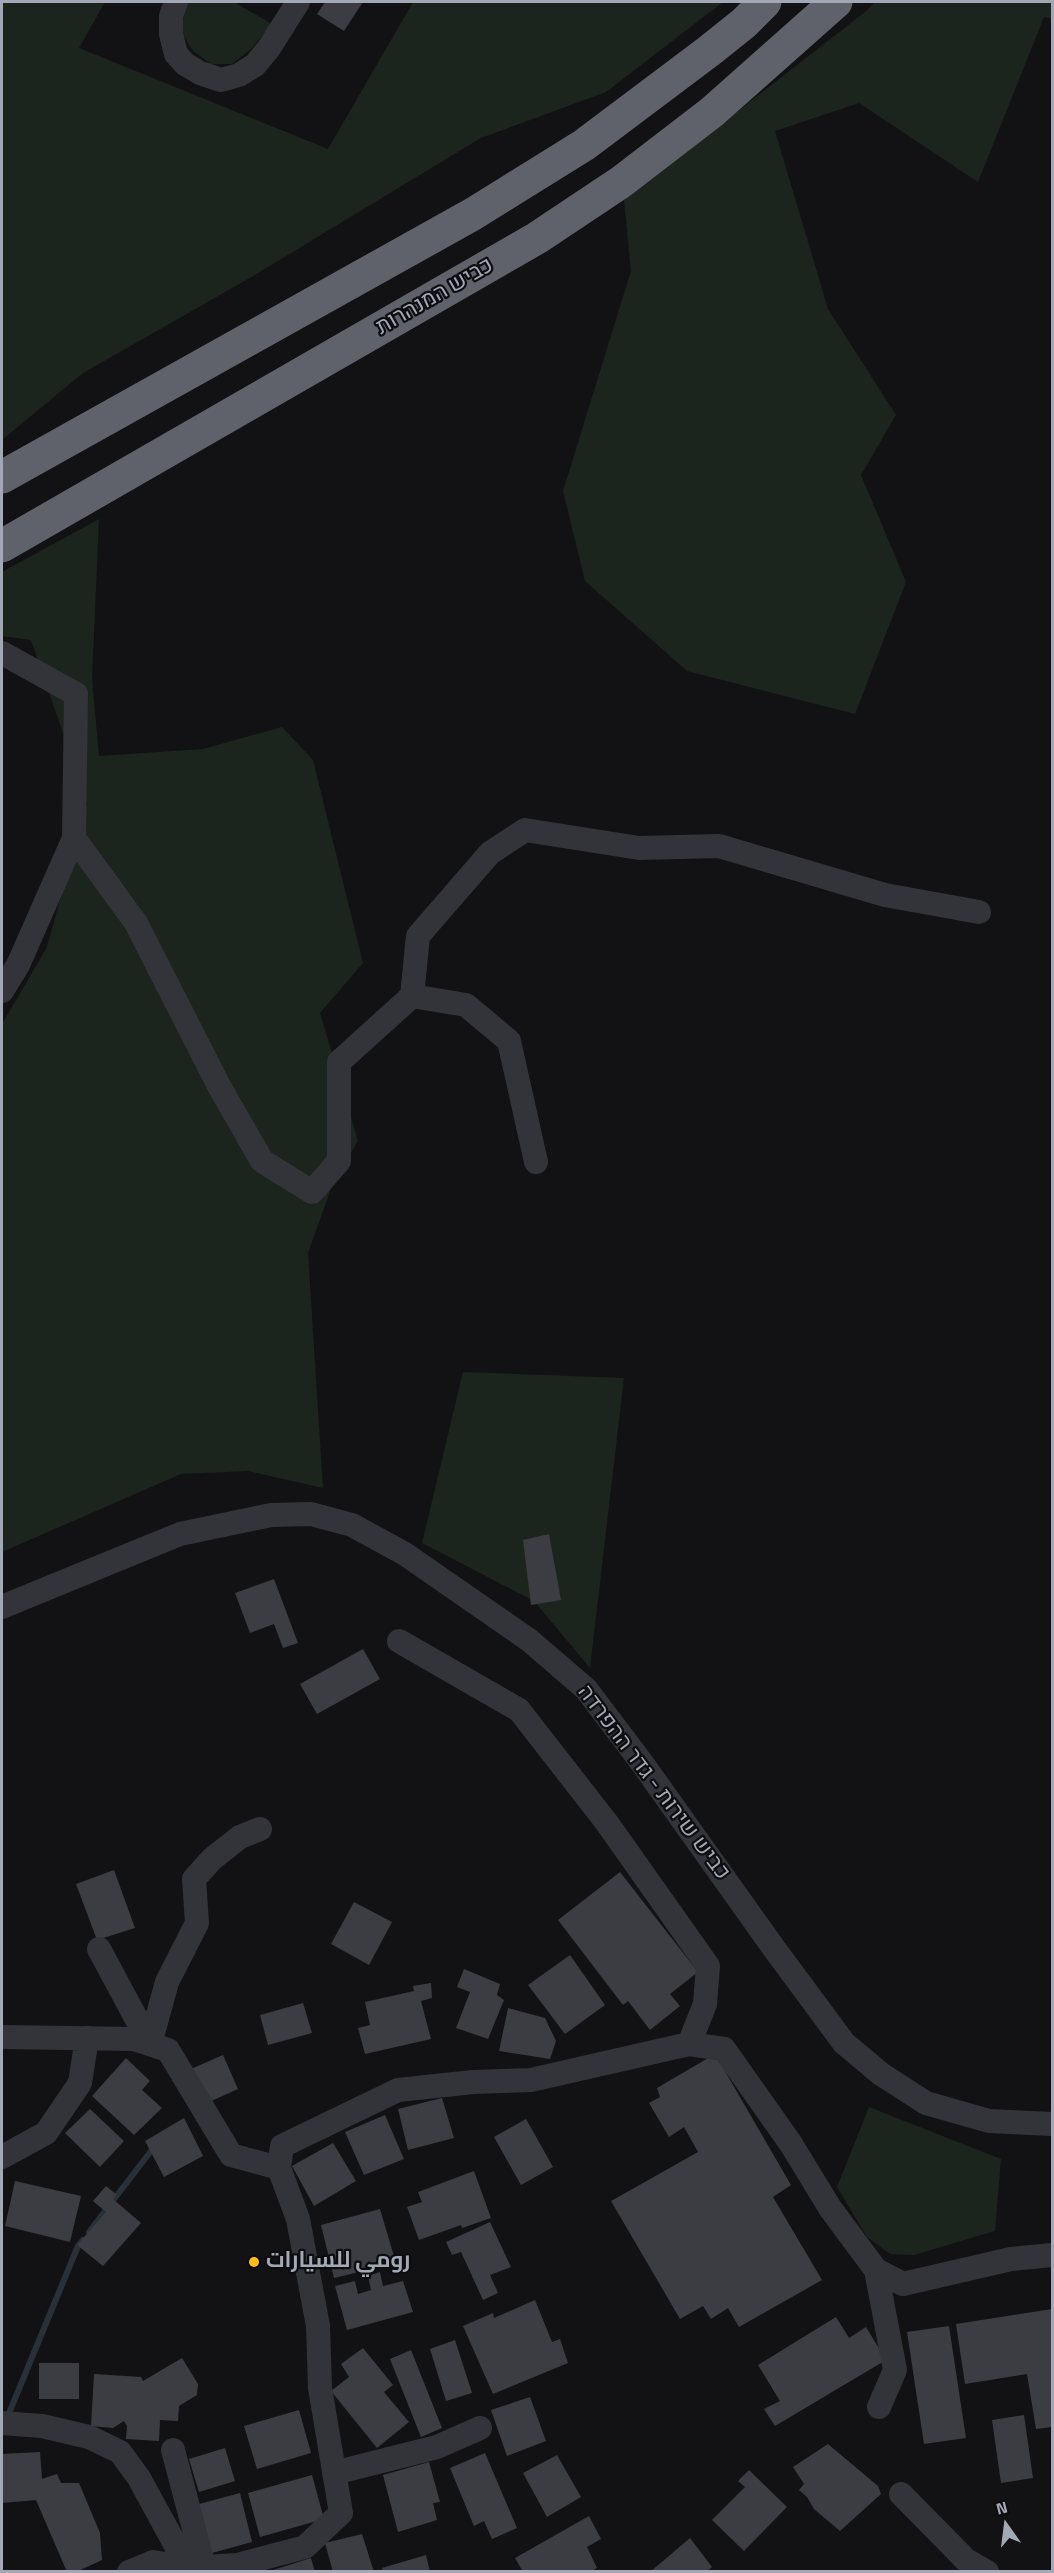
<!DOCTYPE html>
<html>
<head>
<meta charset="utf-8">
<style>
  body { margin:0 }
  #map { position:relative; width:1054px; height:2573px; overflow:hidden; background:#121214; font-family:"Titillium Web",sans-serif }
  canvas { display:block }
  .frame { position:absolute; inset:0; border:3px solid #a3a8b6; pointer-events:none }
  .north { position:absolute; left:976px; top:2495px; width:60px; height:60px; -webkit-text-stroke:4px #0d0d0f; paint-order:stroke; rotate:346deg; font-size:16px; font-weight:700; line-height:24px; text-align:center; color:#a3a8b6 }
  .north::after { content:''; display:block; margin:auto; width:21px; height:27px; background:#a3a8b6; clip-path:polygon(50% 0,100% 100%,50% 72%,0 100%) }
</style>
</head>
<body>
<div id="map">
<canvas width="1054" height="2573"></canvas>
<div class="frame"></div>
<div class="north">N</div>
</div>
<script>
const g = document.querySelector('canvas').getContext('2d');
g.lineJoin = 'round';
function fill(path, color) {
  g.fillStyle = color;
  g.fill(path, 'evenodd');
}
function toPath(rows) {
  const path = new Path2D();
  for (const r of rows) {
    path.moveTo(r[0], r[1]);
    for (let i = 2; i < r.length; i += 2) path.lineTo(r[i], r[i + 1]);
  }
  return path;
}
function strokePath(path, color, width, dash) {
  g.strokeStyle = color;
  g.lineWidth = width;
  g.lineCap = dash ? 'butt' : 'round';
  g.setLineDash(dash || []);
  g.stroke(path);
}
function write(font, color, halo, rows, align = 'center') {
  g.font = font + ' "Titillium Web",Cairo,Heebo,sans-serif';
  g.lineWidth = 4.5;
  g.setLineDash([]);
  g.textBaseline = 'middle';
  g.strokeStyle = halo;
  g.fillStyle = color;
  for (const [text, x, y, turn = 0] of rows) {
    g.save();
    g.translate(x, y);
    g.rotate((+turn || 0) * Math.PI / 180);
    g.textAlign = isNaN(turn) ? turn : align;
    if (halo) g.strokeText(text, 0, 0);
    g.fillText(text, 0, 0);
    g.restore();
  }
}
fill(toPath([
  [2,2,105,2,79,48,328,149,413,2,723,2,606,92,481,138,248,279,83,373,2,440],
  [188,2,234,2,272,24,251,49,232,64,211,64,193,51,182,33,184,8],
  [875,2,1052,2,1052,19,1044,17,978,182,859,103,775,131,828,309,896,415,861,475,906,582,855,714,687,671,585,581,563,491,631,271,624,200,865,12],
  [99,519,92,679,99,756,203,749,282,727,313,760,363,963,320,1013,358,1141,333,1183,308,1253,323,1488,248,1471,181,1474,2,1552,2,1024,47,947,87,803,31,640,2,636,2,572],
  [463,1372,624,1378,590,1668,534,1601,422,1543],
  [869,2107,1001,2159,995,2231,914,2255,890,2254,867,2237,837,2187]
]), '#1c241e');
strokePath(toPath([
  [89,2232,154,2147],
  [7,2418,78,2246,83,2240]
]), '#283039', 6);
fill(toPath([
  [325,2,363,2,344,31,317,14],
  [549,1534,561,1600,531,1605,523,1540],
  [274,1579,298,1643,283,1648,274,1624,250,1633,235,1593],
  [363,1649,380,1679,317,1714,300,1684],
  [114,1870,135,1928,97,1940,76,1884],
  [620,1872,698,1972,670,1994,680,2006,650,2030,628,2001,623,2005,558,1920],
  [354,1902,392,1922,369,1965,331,1944],
  [570,1955,605,2005,565,2034,528,1985],
  [464,1969,500,1984,497,1995,504,2000,488,2039,456,2028,470,1992,457,1987],
  [431,1983,432,1998,421,2001,431,2039,365,2054,358,2028,370,2025,365,2002,414,1991,413,1986],
  [303,2003,312,2033,268,2045,260,2015],
  [508,2008,545,2018,556,2041,550,2059,499,2051],
  [715,2054,791,2185,773,2197,822,2280,739,2327,728,2308,711,2319,703,2306,680,2319,611,2201,698,2152,684,2127,669,2137,649,2103,660,2097,657,2088],
  [223,2055,238,2089,207,2103,191,2069],
  [126,2058,150,2081,142,2090,162,2108,134,2135,92,2096],
  [442,2098,454,2138,408,2150,398,2109],
  [90,2109,124,2141,100,2167,65,2133],
  [385,2115,404,2159,364,2175,345,2132],
  [184,2118,203,2156,164,2177,145,2141],
  [526,2119,553,2167,521,2185,494,2137],
  [333,2143,356,2181,314,2206,292,2166],
  [474,2171,491,2218,462,2228,461,2225,419,2240,407,2207,422,2202,418,2192],
  [15,2181,81,2196,70,2242,5,2226],
  [106,2186,117,2195,113,2199,141,2223,103,2266,77,2245,106,2212,93,2201],
  [380,2209,396,2263,334,2278,321,2225],
  [490,2222,511,2267,490,2275,498,2293,483,2300,461,2252,452,2255,446,2242],
  [380,2272,383,2286,403,2281,413,2312,347,2330,335,2286,355,2281,358,2294,371,2290,368,2276],
  [535,2300,552,2342,560,2339,568,2363,493,2394,463,2326,493,2313,494,2318],
  [1052,2309,1052,2427,1036,2429,1027,2374,965,2384,956,2324],
  [836,2317,849,2338,866,2327,886,2360,775,2426,764,2409,780,2401,758,2365],
  [949,2326,966,2438,924,2444,907,2332],
  [455,2340,472,2393,446,2401,430,2349],
  [363,2348,393,2385,384,2392,409,2422,377,2448,331,2391,349,2377,341,2364],
  [411,2350,442,2428,421,2437,390,2359],
  [182,2358,198,2384,197,2395,179,2406,178,2421,160,2420,159,2441,126,2439,127,2426,124,2421,113,2428,91,2426,94,2374,141,2377,143,2381],
  [39,2363,79,2363,79,2399,39,2399],
  [530,2397,546,2441,507,2456,491,2410],
  [299,2410,311,2453,257,2469,244,2426],
  [1024,2415,1033,2478,1001,2483,992,2420],
  [828,2444,878,2486,881,2494,840,2531,814,2509,807,2497,799,2490,804,2484,793,2467],
  [225,2448,235,2481,199,2492,189,2459],
  [40,2452,42,2479,57,2474,61,2483,79,2483,100,2533,102,2560,76,2572,67,2572,36,2500,2,2503,2,2454],
  [485,2453,517,2528,492,2539,484,2521,474,2526,450,2468],
  [557,2455,581,2497,547,2517,523,2473],
  [429,2462,440,2502,433,2503,437,2520,398,2532,383,2475],
  [749,2470,787,2507,744,2551,712,2520,745,2487,738,2481],
  [312,2475,324,2519,260,2537,248,2493],
  [240,2493,252,2542,212,2553,199,2504],
  [589,2516,601,2539,587,2547,597,2568,590,2572,523,2572,515,2558],
  [362,2534,374,2572,333,2572,325,2543],
  [690,2538,712,2567,706,2572,650,2572],
  [426,2555,430,2572,383,2572,382,2568],
  [311,2558,315,2572,270,2572,270,2571]
]), '#3c3d42');
strokePath(toPath([
  [176,2,171,16,171,34,176,54,185,64,200,73,221,80,239,75,255,65,269,48,298,2],
  [2,653,76,694,74,838,136,923,219,1086,262,1161,312,1192,339,1161,339,1062,412,996,466,1005,509,1041,536,1162],
  [2,991,18,965,74,838],
  [412,996,418,936,490,853,525,830,639,848,719,846,885,895,979,912],
  [2,1607,180,1534,271,1515,311,1514,352,1525,405,1554,529,1640,586,1689,642,1763,773,1947,844,2043,881,2074,926,2103,989,2121,1052,2124],
  [399,1641,519,1710,607,1823,708,1966,705,2004,689,2044],
  [99,1949,150,2044],
  [2,2037,134,2039,168,2050,231,2155,279,2168],
  [150,2044,167,1982,197,1923,194,1879,212,1859,240,1837,260,1829],
  [2,2157,46,2133,80,2083,87,2038],
  [876,2270,895,2370,879,2407],
  [2,2423,42,2426,89,2437,120,2452,139,2478,188,2568],
  [173,2450,204,2567],
  [334,2473,437,2447,480,2428],
  [901,2494,966,2560,987,2572],
  [129,2572,153,2562,188,2568,237,2565,305,2547,341,2513,320,2388,318,2326,298,2219,279,2168,282,2146,398,2090,473,2082,531,2080,689,2044,724,2049,791,2144,830,2208,876,2270,903,2284,1011,2259,1052,2255]
]), '#333439', 24);
strokePath(toPath([
  [2,477,473,214,584,145,709,51,744,23,765,2],
  [2,546,537,238,621,182,712,112,836,2]
]), '#5f616b', 33);
for (const [x, y, r, color] of [
  [254,2262,6,"#ffbd1f"]
]) {
  const dot = new Path2D();
  dot.arc(x, y, r, 0, 2 * Math.PI);
  g.fillStyle = color;
  g.fill(dot);
  strokePath(dot, '#0d0d0f', 2);
}
write('22px', '#a3a8b6', '#0d0d0f', [
  ["כביש המנהרות",435,297,-30],
  ["כביש שירות - גדר ההפרדה",653,1783,53]
]);
write('bold 22px', '#a3a8b6', '#0d0d0f', [
  ["رومي للسيارات",266,2262]
], 'left');
</script>
</body>
</html>
